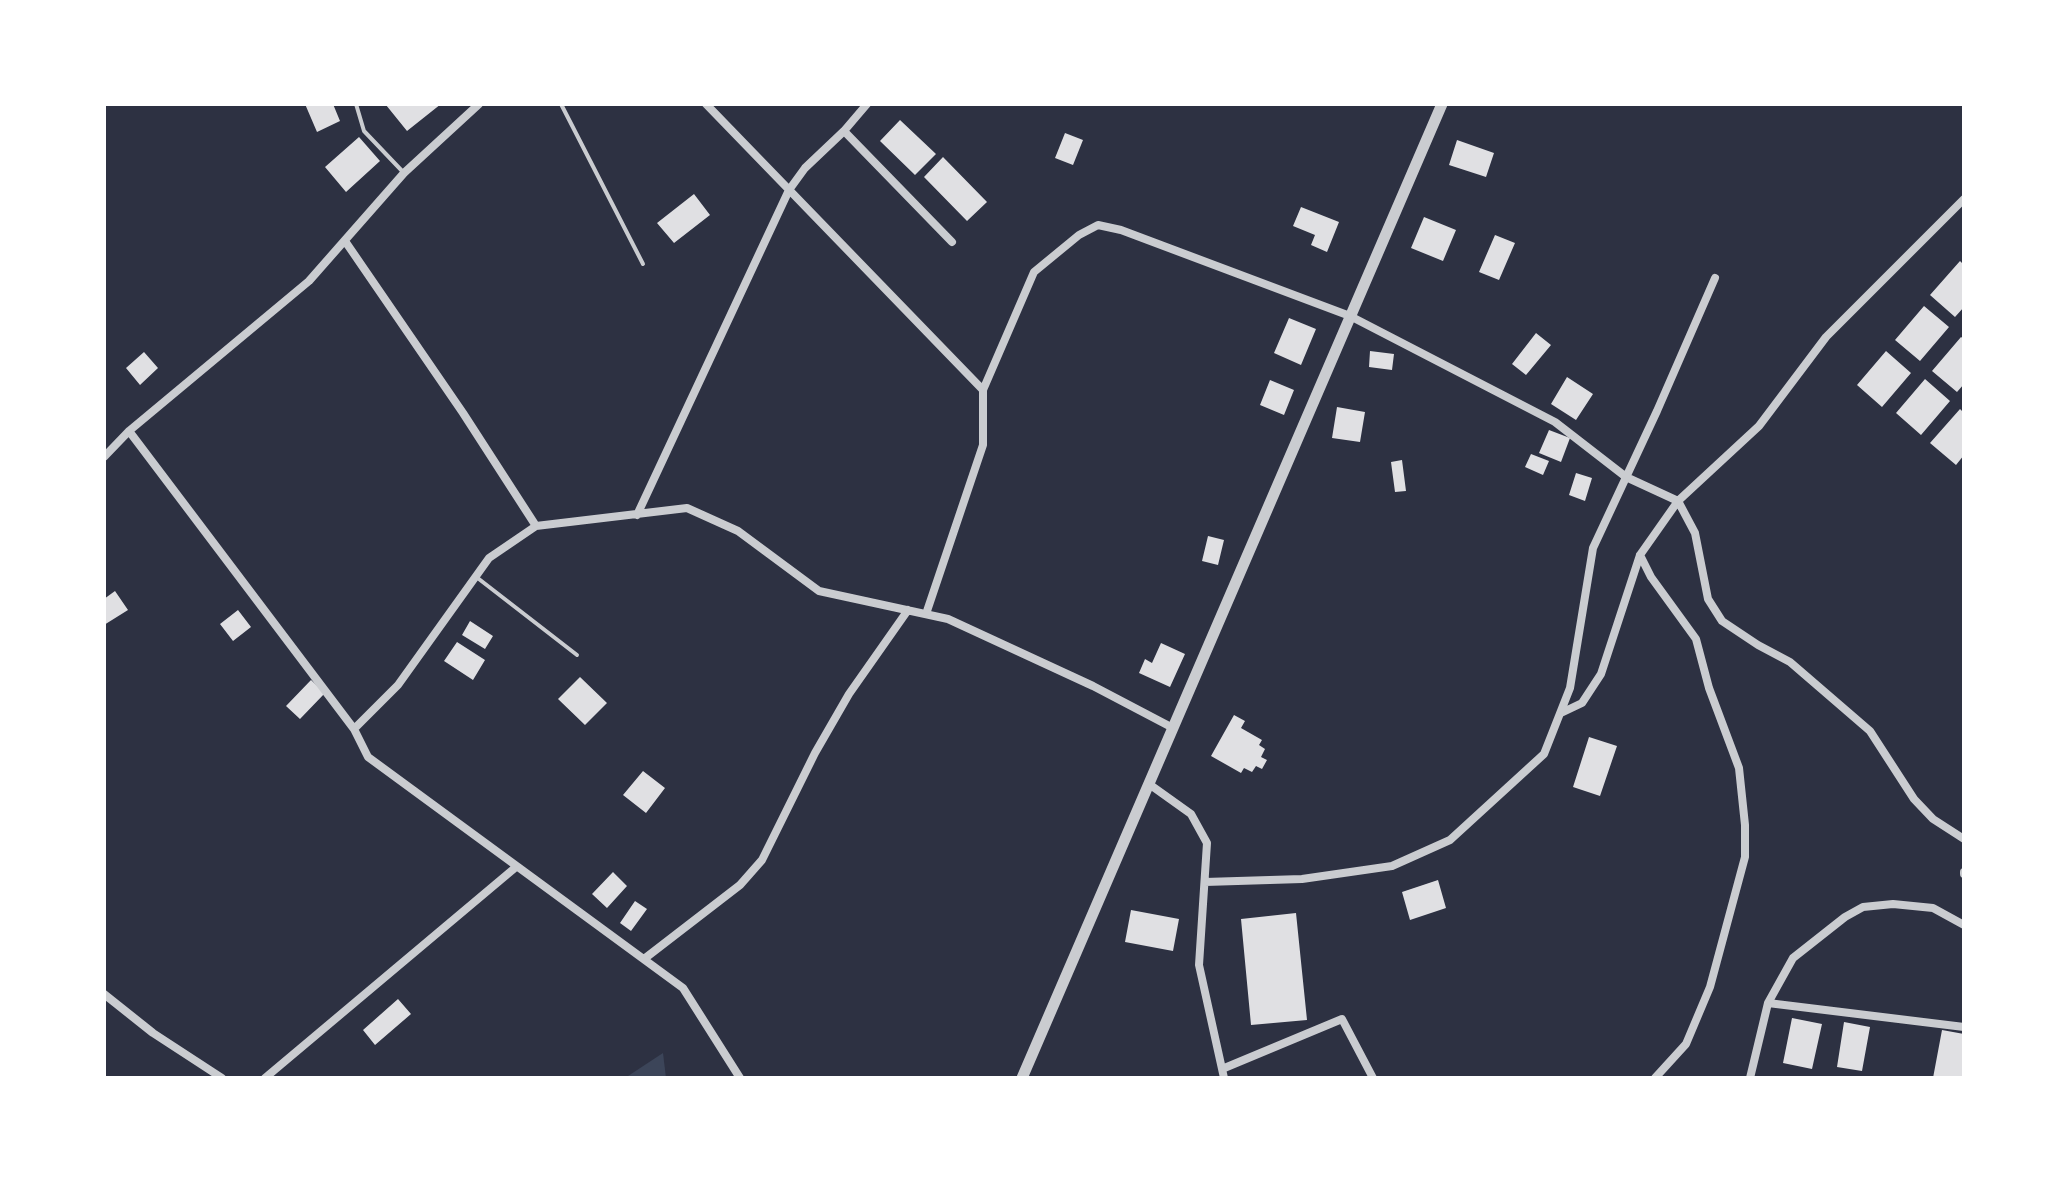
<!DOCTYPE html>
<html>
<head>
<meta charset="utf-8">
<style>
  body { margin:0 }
  #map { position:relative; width:2068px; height:1182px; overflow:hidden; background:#2d3142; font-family:"Varela Round",sans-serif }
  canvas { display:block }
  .frame { position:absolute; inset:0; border:106px solid #fff; pointer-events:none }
</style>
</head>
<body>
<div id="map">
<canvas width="2068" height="1182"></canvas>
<div class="frame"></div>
</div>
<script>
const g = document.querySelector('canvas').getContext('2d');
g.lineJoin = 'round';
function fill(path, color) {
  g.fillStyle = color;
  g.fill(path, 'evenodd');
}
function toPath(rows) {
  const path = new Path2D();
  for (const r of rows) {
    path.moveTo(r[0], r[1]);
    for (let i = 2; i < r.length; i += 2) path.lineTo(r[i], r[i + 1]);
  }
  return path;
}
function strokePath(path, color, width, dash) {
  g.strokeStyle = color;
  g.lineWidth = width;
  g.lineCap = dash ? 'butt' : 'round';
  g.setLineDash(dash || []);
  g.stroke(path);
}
fill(toPath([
  [663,1053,666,1078,625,1078]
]), '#3c4559');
fill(toPath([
  [305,104,333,104,340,121,317,132],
  [388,104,441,104,407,131,386,105],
  [900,120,936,154,915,175,880,141],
  [1065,133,1083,140,1073,165,1055,158],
  [359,137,380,161,346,192,325,167],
  [1457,140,1494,153,1486,177,1449,165],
  [943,157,987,202,967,221,924,177],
  [694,194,710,215,674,243,657,223],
  [1301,207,1339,222,1327,252,1311,245,1315,235,1293,226],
  [1424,217,1456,230,1443,261,1411,248],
  [1495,235,1515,243,1499,280,1479,272],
  [1960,261,1964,265,1964,307,1955,317,1930,295],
  [1924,306,1949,327,1920,361,1895,340],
  [1289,318,1316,329,1301,365,1274,353],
  [1536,333,1551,345,1526,375,1512,364],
  [1961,337,1964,339,1964,384,1957,392,1932,371],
  [1370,351,1394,354,1392,370,1369,367],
  [1886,351,1911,373,1882,407,1857,385],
  [144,352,158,368,140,385,126,368],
  [1567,377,1593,394,1576,420,1551,404],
  [1925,379,1950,401,1921,435,1896,413],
  [1270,380,1294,390,1284,415,1260,405],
  [1337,407,1365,412,1360,442,1332,438],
  [1960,409,1964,413,1964,455,1956,465,1930,443],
  [1549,430,1570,438,1561,462,1539,453],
  [1531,454,1549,461,1543,475,1525,467],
  [1402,460,1406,491,1395,492,1391,462],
  [1576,473,1592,478,1585,501,1569,495],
  [1208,536,1224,540,1218,565,1202,561],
  [115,591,128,610,104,625,104,599],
  [238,610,251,627,233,641,220,624],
  [470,621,493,636,485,649,462,635],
  [457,642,485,660,473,680,444,661],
  [1161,643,1185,654,1170,687,1139,673,1145,659,1152,663],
  [580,677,607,703,585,725,558,699],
  [311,680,325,693,300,719,286,706],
  [1234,715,1245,721,1241,728,1262,740,1259,745,1265,749,1261,757,1267,760,1262,769,1256,766,1252,772,1244,768,1241,773,1211,756],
  [1589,737,1617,746,1600,796,1573,787],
  [643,771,665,788,646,813,623,795],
  [613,872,627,886,607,908,592,894],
  [1438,880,1446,908,1410,920,1402,892],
  [635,901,647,909,631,931,620,923],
  [1131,910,1179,919,1173,951,1125,942],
  [1296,913,1307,1020,1251,1025,1241,919],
  [398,999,411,1014,375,1045,363,1030],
  [1792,1018,1822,1024,1812,1069,1783,1063],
  [1844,1022,1870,1027,1862,1071,1837,1067],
  [1942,1030,1964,1034,1962,1078,1933,1078]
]), '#e0e0e3');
strokePath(toPath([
  [356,104,364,131,404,173],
  [561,104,643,264],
  [475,576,577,655]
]), '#caccd0', 4);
strokePath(toPath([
  [706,104,983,390],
  [867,104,844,131,952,242],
  [345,241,463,413,536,526],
  [129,431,354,729,368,757,683,988,740,1078],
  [104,457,129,431,309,281,404,173,479,104],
  [637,515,789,190,805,168,844,131],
  [1640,555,1651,577,1696,639,1709,688,1739,768,1745,825,1745,857,1710,987,1686,1044,1655,1078],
  [926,614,983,445,983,390,1034,272,1079,235,1098,225,1121,230,1350,316,1555,422,1626,477,1678,501,1695,533,1708,599,1722,621,1758,645,1790,662,1870,731,1914,799,1933,819,1964,839],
  [1561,713,1582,703,1601,674,1640,555,1678,501,1759,426,1826,337,1964,199],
  [354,729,398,685,489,558,536,526,687,508,738,531,819,591,948,619,1093,686,1173,728],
  [1149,784,1191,814,1207,843,1199,965,1224,1078],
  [1964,872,1964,874],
  [1205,882,1302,879,1392,866,1450,840,1544,754,1570,688,1593,548,1657,411,1715,278],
  [644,959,740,885,762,860,815,753,849,694,908,610],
  [104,994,153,1033,222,1078],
  [1768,1003,1964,1027],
  [1222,1069,1342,1019,1373,1078],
  [265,1078,516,867],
  [1750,1078,1768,1003,1793,958,1845,917,1863,907,1893,904,1933,908,1964,925]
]), '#caccd0', 8);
strokePath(toPath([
  [1022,1078,1442,104]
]), '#caccd0', 11);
</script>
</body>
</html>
